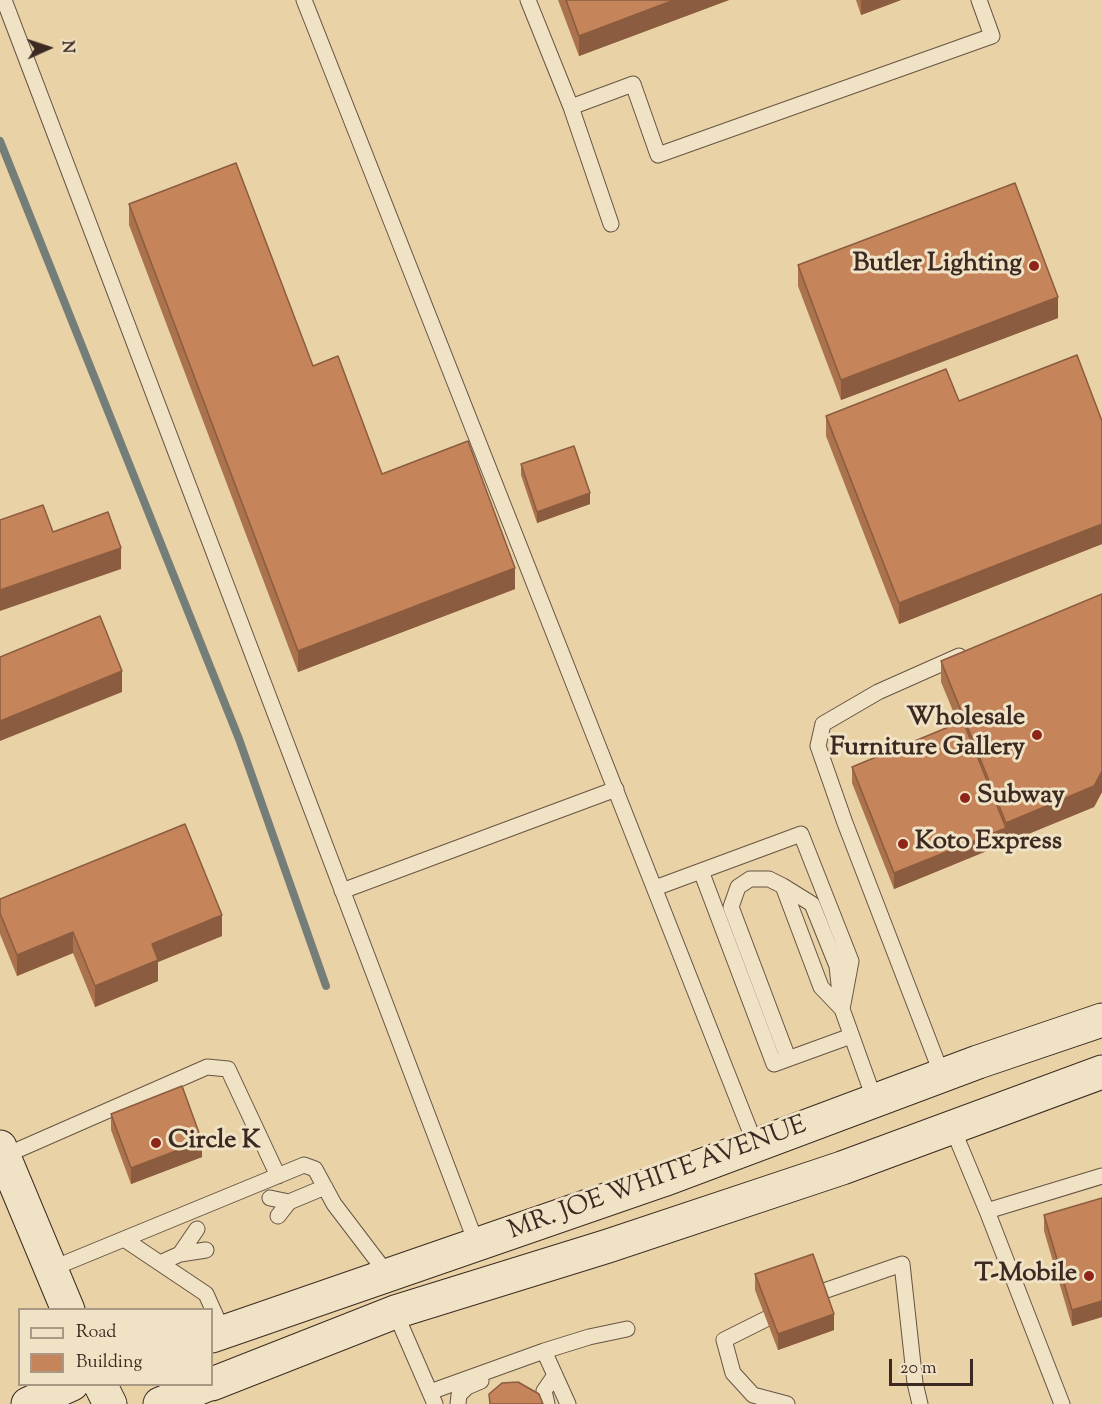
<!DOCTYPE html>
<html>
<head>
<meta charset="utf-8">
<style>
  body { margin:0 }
  #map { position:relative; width:1102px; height:1404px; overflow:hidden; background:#e8d2a6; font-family:"Sorts Mill Goudy",serif }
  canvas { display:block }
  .legend { position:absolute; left:18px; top:1308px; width:195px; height:78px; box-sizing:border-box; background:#f0e2c5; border:2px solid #a89884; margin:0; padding:8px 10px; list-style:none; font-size:18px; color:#3c2a22 }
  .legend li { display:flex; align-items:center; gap:12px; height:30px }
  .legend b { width:30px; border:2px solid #a89884 }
  .north { position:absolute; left:18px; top:18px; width:60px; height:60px; -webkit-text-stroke:4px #f0e2c5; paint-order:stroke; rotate:87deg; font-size:16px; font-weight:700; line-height:24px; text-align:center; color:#3c2a22 }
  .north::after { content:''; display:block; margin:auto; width:21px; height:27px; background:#3c2a22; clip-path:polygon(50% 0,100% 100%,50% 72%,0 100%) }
  .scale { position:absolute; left:889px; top:1359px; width:84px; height:27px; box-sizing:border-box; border:3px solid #3c2a22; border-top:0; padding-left:8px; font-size:18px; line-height:21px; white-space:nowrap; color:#3c2a22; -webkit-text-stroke:4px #f0e2c5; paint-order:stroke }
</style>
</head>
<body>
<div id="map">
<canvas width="1102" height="1404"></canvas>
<ul class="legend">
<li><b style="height:8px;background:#f0e2c5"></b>Road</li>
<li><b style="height:16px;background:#c6845a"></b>Building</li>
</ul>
<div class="north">N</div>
<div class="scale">20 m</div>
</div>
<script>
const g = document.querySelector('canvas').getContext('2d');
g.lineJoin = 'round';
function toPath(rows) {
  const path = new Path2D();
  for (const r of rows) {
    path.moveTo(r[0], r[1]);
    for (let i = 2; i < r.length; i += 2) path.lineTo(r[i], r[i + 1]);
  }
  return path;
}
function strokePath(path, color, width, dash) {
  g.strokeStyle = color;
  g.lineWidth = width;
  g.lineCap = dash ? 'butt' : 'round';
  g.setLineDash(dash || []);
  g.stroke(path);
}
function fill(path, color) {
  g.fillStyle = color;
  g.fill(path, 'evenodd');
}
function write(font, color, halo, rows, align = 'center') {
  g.font = font + ' "Sorts Mill Goudy",serif';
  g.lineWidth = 6;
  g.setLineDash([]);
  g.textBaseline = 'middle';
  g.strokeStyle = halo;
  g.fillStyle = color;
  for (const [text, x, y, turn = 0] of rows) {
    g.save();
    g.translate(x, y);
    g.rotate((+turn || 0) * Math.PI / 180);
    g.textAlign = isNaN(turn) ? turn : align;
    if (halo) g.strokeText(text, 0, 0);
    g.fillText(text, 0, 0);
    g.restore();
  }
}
strokePath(toPath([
  [0,141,239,739,326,986]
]), '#747d78', 8);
const lane = toPath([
  [4,0,477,1245],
  [304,0,756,1146],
  [528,0,571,107,633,84,658,155,992,36,979,0],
  [571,107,611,224],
  [701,871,774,1064,851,1036],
  [783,886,812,904,837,966,840,994],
  [655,888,801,834,851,961,842,1009,875,1101],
  [342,891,616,789],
  [788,1058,731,907,738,887,750,879,769,879,783,886,821,987,842,1009],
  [942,1075,845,823,818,746,823,724,878,692,959,656],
  [952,1127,987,1211,1062,1404],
  [4,1156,207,1067,228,1069,278,1176],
  [270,1198,289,1202,325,1187],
  [987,1211,1102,1176],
  [278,1216,289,1202],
  [124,1239,206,1294,223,1332],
  [180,1254,197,1229],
  [160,1263,180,1254,206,1250],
  [51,1269,304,1165,315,1169,334,1204,388,1275],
  [821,1292,902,1264,915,1383,920,1404],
  [395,1312,435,1404],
  [766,1319,724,1340,733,1373,753,1395,787,1404],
  [544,1351,568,1404],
  [430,1392,544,1351,589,1337,627,1329],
  [458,1404,459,1395,467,1387,481,1381],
  [547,1404,544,1391,555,1375]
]);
const secondary = toPath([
  [0,1147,68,1310],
  [212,1336,663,1180,978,1062,1102,1020],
  [100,1384,110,1404],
  [212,1384,395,1312,608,1246,842,1168,1102,1072],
  [28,1404,72,1384],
  [160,1404,209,1384]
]);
strokePath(lane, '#675443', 17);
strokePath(secondary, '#3c2a22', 35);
strokePath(lane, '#f0e2c5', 15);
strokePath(secondary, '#f0e2c5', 33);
fill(toPath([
  [558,0,729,0,579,56],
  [856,0,901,0,861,15],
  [129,204,313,366,382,474,515,589,298,672,129,225],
  [798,265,1058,318,841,400,798,286],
  [959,401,1102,421,1102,544,899,624,826,436,826,416],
  [521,464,590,504,537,523,521,475],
  [1102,594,1102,792,1094,807,894,889,852,783,852,767,958,723,941,682,941,661],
  [0,899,222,936,158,962,158,981,95,1007,73,953,17,976,0,934],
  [111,1114,202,1157,131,1184,111,1130],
  [1102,1198,1102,1317,1072,1326,1044,1231,1044,1215],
  [755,1274,834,1330,778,1350,755,1290]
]), '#aa724d');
fill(toPath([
  [674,0,729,0,579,56,579,36],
  [861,0,901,0,861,15],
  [1058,297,1058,318,841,400,841,380],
  [590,493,590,504,537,523,537,512],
  [1102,524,1102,544,899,624,899,603],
  [121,548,121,569,0,611,0,590],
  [515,568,515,589,298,672,298,651],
  [122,671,122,692,0,741,0,721],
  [1102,771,1102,792,1094,807,894,889,894,873,1006,828,1006,823],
  [222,915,222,936,158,962,158,981,95,1007,95,986,152,944],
  [73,932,73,953,17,976,17,955],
  [202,1141,202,1157,131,1184,131,1168],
  [1102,1301,1102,1317,1072,1326,1072,1310],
  [834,1314,834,1330,778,1350,778,1334]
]), '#8b5c3f');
const building = toPath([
  [566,0,674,0,579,36,566,0],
  [236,163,313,366,338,356,382,474,468,441,515,568,298,651,129,204,236,163],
  [1015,183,1058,297,841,380,798,265,1015,183],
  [1077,355,1102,421,1102,524,899,603,826,416,946,369,959,401,1077,355],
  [574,446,590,493,537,512,521,464,574,446],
  [43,505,53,532,108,512,121,548,0,590,0,520,43,505],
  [1102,594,1102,771,1094,786,1006,823,941,661,1102,594],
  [100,616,122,671,0,721,0,657,100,616],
  [963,721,1006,828,894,873,852,767,963,721],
  [185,824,222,915,152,944,158,960,95,986,73,932,17,955,0,913,0,899,185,824],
  [182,1086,202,1141,131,1168,111,1114,182,1086],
  [1102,1198,1102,1301,1072,1310,1044,1215,1102,1198],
  [813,1254,834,1314,778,1334,755,1274,813,1254],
  [518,1382,539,1394,543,1404,490,1404,489,1394,502,1383,518,1382]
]);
fill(building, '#c6845a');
strokePath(building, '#8b5c3f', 1.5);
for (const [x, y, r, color] of [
  [1034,266,6,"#8f2418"],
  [1037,735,6,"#8f2418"],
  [965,798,6,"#8f2418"],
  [903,844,6,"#8f2418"],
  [156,1143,6,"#8f2418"],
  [1089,1276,6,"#8f2418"]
]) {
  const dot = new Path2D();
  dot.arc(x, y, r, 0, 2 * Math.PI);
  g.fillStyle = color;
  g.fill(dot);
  strokePath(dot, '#f0e2c5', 2);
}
write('bold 26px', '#3c2a22', '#f0e2c5', [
  ["Butler Lighting",1022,266],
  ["Wholesale",1025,720],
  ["Furniture Gallery",1025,750],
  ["Subway",977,798,"left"],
  ["Koto Express",915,844,"left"],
  ["Circle K",168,1143,"left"],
  ["T-Mobile",1077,1276]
], 'right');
write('26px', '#3c2a22', '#f0e2c5', [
  ["MR. JOE WHITE AVENUE",658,1180,-20]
]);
</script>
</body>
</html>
